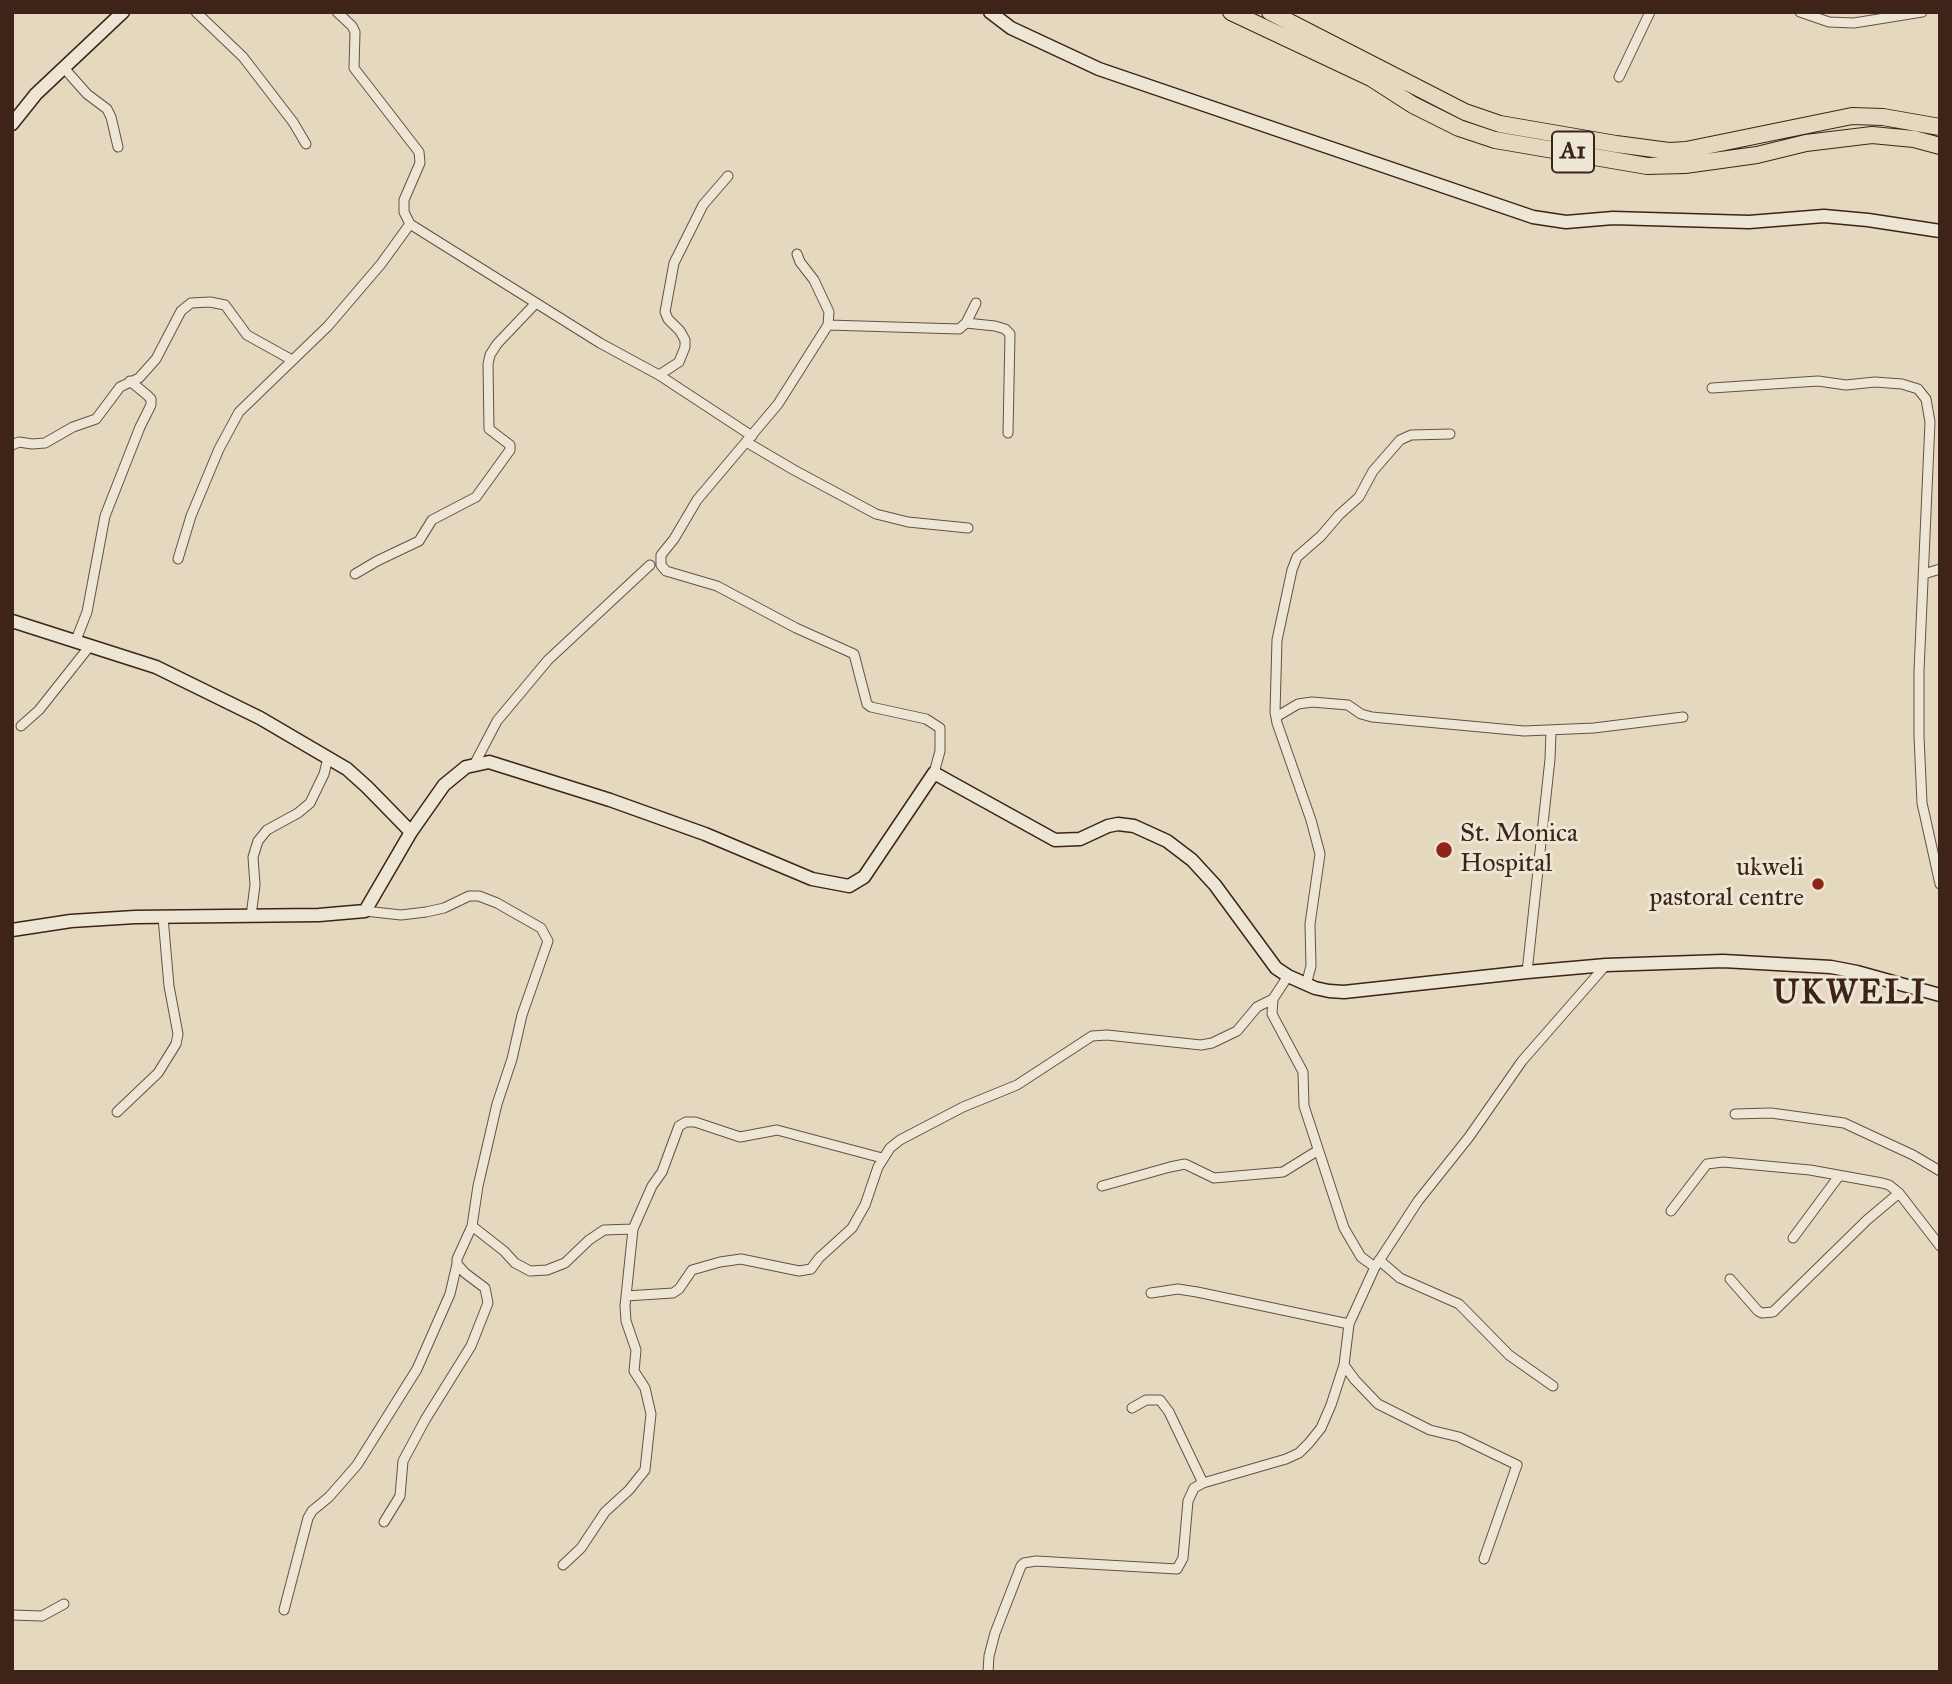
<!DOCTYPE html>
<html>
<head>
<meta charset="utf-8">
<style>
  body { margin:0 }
  #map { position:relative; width:1952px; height:1684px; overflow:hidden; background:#e4d9be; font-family:"IM FELL Great Primer",serif }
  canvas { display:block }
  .frame { position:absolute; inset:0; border:14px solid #3d2318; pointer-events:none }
</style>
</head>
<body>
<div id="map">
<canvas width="1952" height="1684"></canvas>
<div class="frame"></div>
</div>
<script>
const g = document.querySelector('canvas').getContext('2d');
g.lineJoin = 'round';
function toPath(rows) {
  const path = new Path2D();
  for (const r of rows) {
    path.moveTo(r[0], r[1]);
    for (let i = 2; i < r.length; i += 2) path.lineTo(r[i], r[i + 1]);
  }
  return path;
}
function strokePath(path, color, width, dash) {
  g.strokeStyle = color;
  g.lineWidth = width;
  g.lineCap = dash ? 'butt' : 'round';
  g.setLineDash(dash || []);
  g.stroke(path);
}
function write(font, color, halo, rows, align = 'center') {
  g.font = font + ' "IM FELL Great Primer",serif';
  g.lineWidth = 6;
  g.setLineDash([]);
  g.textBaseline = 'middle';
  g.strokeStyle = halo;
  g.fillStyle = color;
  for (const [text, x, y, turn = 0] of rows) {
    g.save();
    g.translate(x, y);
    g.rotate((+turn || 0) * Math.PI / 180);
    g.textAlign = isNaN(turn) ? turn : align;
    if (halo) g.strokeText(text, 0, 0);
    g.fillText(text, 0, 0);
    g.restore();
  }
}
const street = toPath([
  [196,12,243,57,293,122,306,144],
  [337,12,352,26,355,32,354,68,419,152,420,163,404,200,404,212,410,224,600,343,659,375,752,436],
  [1800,12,1829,22,1854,23,1922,12],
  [64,68,87,94,107,109,111,117,118,147],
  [1619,77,1650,12],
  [797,254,800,262,814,280,829,312,828,325,778,404,697,500,674,539,661,555,661,565,666,571,717,586,796,628,854,654,867,704,871,707,926,719,940,728,940,751,934,773],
  [966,323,995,326,1005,329,1010,334,1008,433],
  [828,325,959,329,966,323,976,303],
  [659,375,679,362,685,347,685,340,680,331,668,319,665,312,674,263,703,205,728,176],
  [1712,388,1818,381,1846,385,1875,382,1902,384,1918,389,1926,399,1930,422,1919,671,1919,736,1922,803,1940,884],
  [748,443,794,470,876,514,908,522,968,528],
  [12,445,19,442,32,444,45,443,73,427,96,419,120,387,139,378,156,359,181,311,191,303,210,302,225,305,247,335,292,360],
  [178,559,191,516,219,449,239,412,328,326,381,264,410,224],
  [355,574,377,561,419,541,432,520,476,497,510,450,510,445,489,429,488,364,490,355,497,344,536,303],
  [1924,574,1940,569],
  [76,640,87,612,105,516,140,427,151,405,151,399,147,395,130,381],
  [1276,717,1298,704,1312,702,1348,705,1361,714,1372,717,1524,731,1594,728,1683,717],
  [21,726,39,710,89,647],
  [475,763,497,721,548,660,650,565],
  [365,911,401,915,426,912,444,908,469,896,479,896,497,903,541,928,548,941,522,1015,512,1059,497,1104,478,1186,472,1226,457,1259,457,1264,465,1273,485,1288,488,1303,471,1346,425,1420,403,1461,400,1496,384,1522],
  [251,916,255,885,253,857,258,841,267,830,298,813,310,803,324,774,328,758],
  [1527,972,1550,759,1551,732],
  [1288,976,1273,999,1272,1014,1303,1072,1304,1106,1344,1228,1361,1257,1375,1267],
  [1306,985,1311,966,1310,924,1320,854,1311,820,1277,723,1275,712,1277,640,1292,570,1297,557,1321,536,1339,515,1359,497,1373,471,1400,440,1411,435,1450,434],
  [117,1112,158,1073,176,1044,178,1034,169,986,163,917],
  [1735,1114,1771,1113,1844,1123,1913,1155,1940,1171],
  [1102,1186,1170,1167,1185,1164,1214,1178,1283,1172,1317,1151],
  [1671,1211,1707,1164,1723,1162,1810,1170,1882,1183,1889,1185,1899,1193],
  [472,1226,504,1251,515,1263,530,1271,547,1270,565,1263,589,1240,604,1230,633,1229],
  [1793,1238,1839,1176],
  [1379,1260,1400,1278,1459,1304,1509,1355,1553,1386],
  [1730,1279,1758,1311,1762,1313,1773,1312,1867,1220,1899,1193,1940,1246],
  [1151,1293,1178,1289,1197,1292,1349,1324],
  [626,1296,673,1293,679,1289,692,1270,720,1262,741,1259,799,1271,811,1269,819,1258,852,1228,865,1205,878,1167,890,1148,900,1140,963,1107,1017,1085,1092,1036,1107,1035,1201,1045,1212,1043,1237,1031,1257,1007,1273,999],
  [1344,1365,1355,1380,1378,1404,1430,1430,1459,1437,1517,1465,1484,1559],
  [1132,1408,1146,1400,1160,1400,1169,1412,1203,1483],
  [563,1565,581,1548,605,1512,629,1490,645,1470,651,1414,645,1388,634,1371,636,1350,626,1321,625,1306,633,1229,652,1186,662,1172,679,1126,686,1122,695,1122,740,1137,777,1130,882,1158],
  [284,1610,308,1518,312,1511,329,1497,357,1465,417,1369,450,1294,457,1264],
  [12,1615,42,1616,64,1604],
  [988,1672,989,1656,995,1633,1021,1566,1024,1563,1036,1561,1177,1569,1183,1558,1188,1501,1194,1488,1203,1483,1286,1459,1299,1453,1309,1443,1321,1428,1331,1405,1344,1365,1349,1324,1375,1267,1418,1201,1469,1137,1522,1061,1606,965]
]);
const secondary = toPath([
  [990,12,1011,28,1099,69,1533,217,1566,222,1613,218,1749,222,1824,216,1868,220,1940,231],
  [12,124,36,94,123,12],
  [12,621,156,667,260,718,347,769,367,787,411,832],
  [12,930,71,921,135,917,319,915,365,911,411,832,444,785,466,767,489,762,610,800,705,834,812,879,849,886,864,877,934,773,1055,840,1080,839,1108,826,1118,824,1134,826,1167,841,1192,860,1215,885,1276,968,1288,976,1315,988,1329,991,1344,992,1527,972,1606,965,1723,961,1831,967,1857,972,1940,995]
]);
const highway = toPath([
  [1231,12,1371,78,1413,105,1459,128,1495,140,1647,166,1685,165,1757,155,1806,143,1872,135,1914,139,1940,146],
  [1270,12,1465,112,1500,124,1616,144,1669,151,1686,150,1852,116,1883,117,1940,127]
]);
strokePath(street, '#675042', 11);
strokePath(secondary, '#3d2318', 15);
strokePath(highway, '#3d2318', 18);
strokePath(street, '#ede6d5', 9);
strokePath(secondary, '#ede6d5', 12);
strokePath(highway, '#e4d9be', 16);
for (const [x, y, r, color] of [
  [1444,850,9,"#8f2418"],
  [1818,884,7,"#8f2418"]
]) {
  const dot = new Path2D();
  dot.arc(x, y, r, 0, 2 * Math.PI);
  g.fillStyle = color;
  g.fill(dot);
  strokePath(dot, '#ede6d5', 2.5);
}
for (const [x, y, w] of [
  [1573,152,42]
]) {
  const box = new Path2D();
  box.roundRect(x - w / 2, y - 20.5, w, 41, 5);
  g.fillStyle = '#ede6d5';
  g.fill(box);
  strokePath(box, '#3d2318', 2);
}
write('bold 24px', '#3d2318', null, [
  ["A1",1573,152]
]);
write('26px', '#3d2318', '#ede6d5', [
  ["St. Monica",1460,835],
  ["Hospital",1460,865],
  ["ukweli",1804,869,"right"],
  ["pastoral centre",1804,899,"right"]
], 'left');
g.letterSpacing = '2px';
write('bold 33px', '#3d2318', '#ede6d5', [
  ["UKWELI",1850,995]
]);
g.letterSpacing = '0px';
</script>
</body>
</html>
